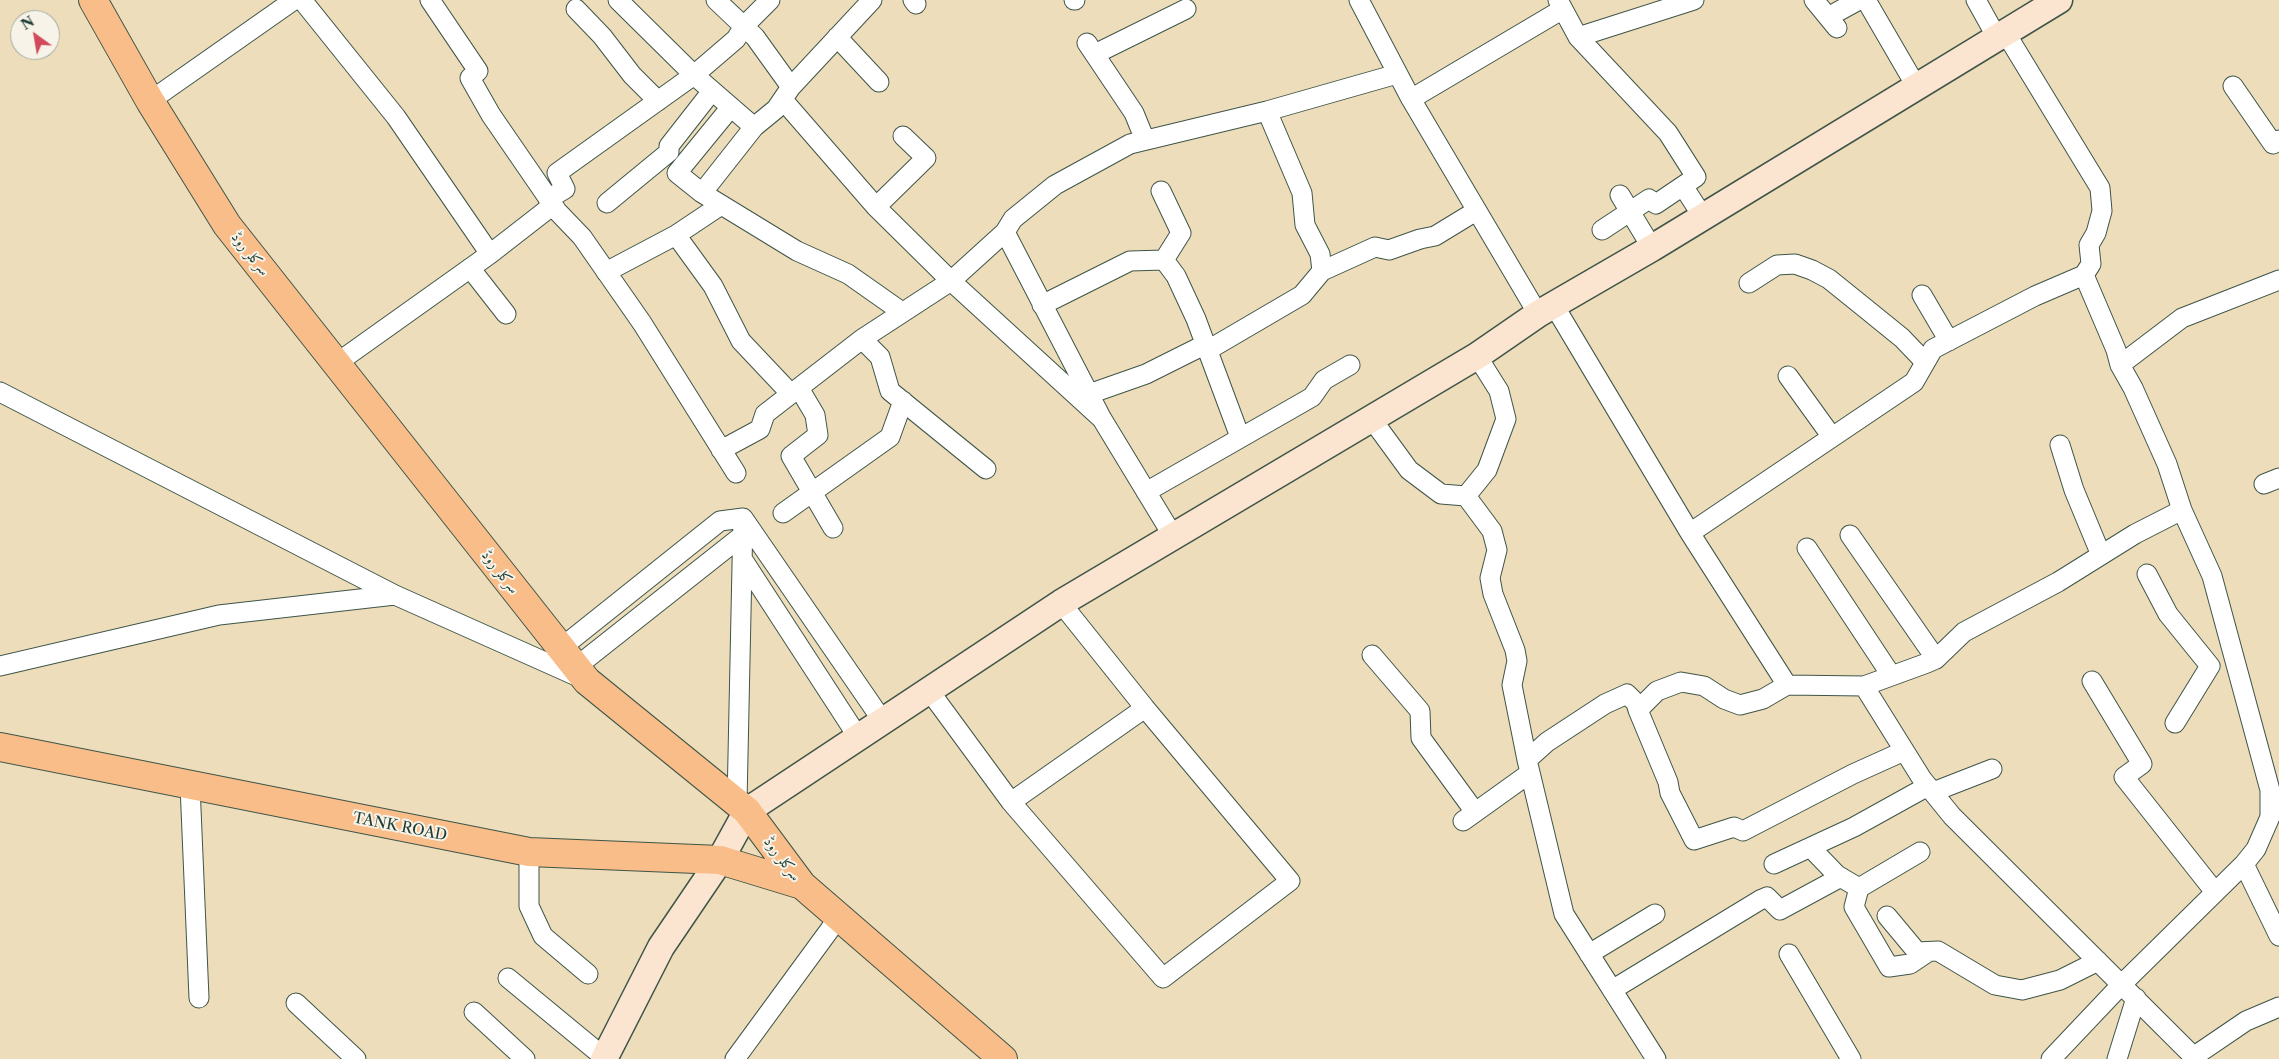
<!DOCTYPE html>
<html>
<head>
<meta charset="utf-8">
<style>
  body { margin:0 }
  #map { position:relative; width:2279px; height:1059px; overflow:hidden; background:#eeddba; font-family:"Libre Caslon Text",serif }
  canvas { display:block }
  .north { position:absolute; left:10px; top:10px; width:50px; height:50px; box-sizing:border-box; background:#f7f3e8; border:1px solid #a1aaa0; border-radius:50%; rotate:328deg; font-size:14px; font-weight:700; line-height:20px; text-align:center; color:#1f3d34 }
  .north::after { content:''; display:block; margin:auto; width:18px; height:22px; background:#d1495b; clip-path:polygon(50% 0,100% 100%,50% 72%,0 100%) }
</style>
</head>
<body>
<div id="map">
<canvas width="2279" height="1059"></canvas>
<div class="north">N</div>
</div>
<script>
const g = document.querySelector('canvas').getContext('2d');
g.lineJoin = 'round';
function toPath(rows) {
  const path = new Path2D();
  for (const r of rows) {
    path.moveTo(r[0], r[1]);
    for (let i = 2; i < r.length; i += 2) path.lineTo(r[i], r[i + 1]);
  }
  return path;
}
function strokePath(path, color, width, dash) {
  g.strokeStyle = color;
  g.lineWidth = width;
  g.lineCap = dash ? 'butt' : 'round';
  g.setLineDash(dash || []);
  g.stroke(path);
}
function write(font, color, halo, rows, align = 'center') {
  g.font = font + ' "Libre Caslon Text",Amiri,serif';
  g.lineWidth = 4;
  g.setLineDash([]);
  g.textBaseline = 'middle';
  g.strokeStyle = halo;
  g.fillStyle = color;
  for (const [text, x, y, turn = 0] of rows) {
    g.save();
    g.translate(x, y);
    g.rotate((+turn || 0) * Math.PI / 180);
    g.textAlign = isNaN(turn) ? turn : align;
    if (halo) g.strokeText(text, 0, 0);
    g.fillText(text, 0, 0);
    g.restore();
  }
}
const street = toPath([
  [302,0,396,117,490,254],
  [430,0,478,71,470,78,491,115,557,211,582,237,642,323,736,473],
  [618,0,694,75,754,127],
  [716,0,755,37,791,87],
  [913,0,916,4],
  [1074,0,1075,0],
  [1359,0,1411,99,1538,314],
  [1558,0,1578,37,1668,133,1696,177,1656,204,1649,199,1602,230],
  [1814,0,1837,28],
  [1866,0,1916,86],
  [1976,0,1996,36],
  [576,9,602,36,632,75,658,101],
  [1828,17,1859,0],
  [2005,32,2100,188,2102,211,2096,233,2089,245,2091,264,2084,275,2116,350,2120,365,2133,388,2167,464,2182,510,2212,576,2270,790,2270,817,2256,849,2244,864,2122,984,2051,1059],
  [837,37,879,82],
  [1578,37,1694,0],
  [1087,43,1134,113,1145,140],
  [1095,54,1186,9],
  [2233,86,2273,144,2279,140],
  [1411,99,1563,9],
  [783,100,876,207,951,281,1102,419],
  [150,101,294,0],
  [731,107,677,173,702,193,797,251,848,274,902,312],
  [1267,111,1302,193,1305,225,1320,254,1322,271],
  [1683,186,1703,217],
  [1161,191,1181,233,1164,260],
  [702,193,754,127,776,109,791,87,872,0],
  [1620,195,1652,248],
  [548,199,565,189,557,173,694,75,736,39,744,26,770,0],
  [607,203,669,152,669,146,712,91],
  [876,207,926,158,903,136],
  [1005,232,1102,419,1173,536],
  [676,235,713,286,741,341,791,394],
  [1164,260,1176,276,1196,319,1240,437],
  [470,268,506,314],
  [606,272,676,235,721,205],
  [1749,283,1777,265,1795,264,1812,270,1829,279,1865,308,1902,338,1924,361],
  [1922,295,1949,341],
  [1042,305,1130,261,1164,260],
  [1555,307,1690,533,1787,685],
  [862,339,880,357,890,391,986,469],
  [1208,350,1302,295,1322,271,1375,247,1389,250,1420,239,1435,236,1476,211],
  [337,363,490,254,553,205],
  [2120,365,2182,318,2279,280],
  [1788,376,1832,437],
  [799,388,815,415,818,435,791,456,833,528],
  [0,392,395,595,581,678],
  [1089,394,1146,374,1206,344],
  [1371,418,1409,470,1441,494,1466,496,1492,531,1497,550,1490,578,1493,594,1515,650,1517,661,1512,685,1527,760,1564,914,1656,1059],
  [2060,445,2074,490,2101,555],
  [721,450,760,429,765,414,862,339,951,281,1005,232,1013,219,1055,185,1130,144,1267,111,1397,74],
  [2264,484,2279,478],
  [1146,492,1312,397,1324,380,1350,365],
  [1466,496,1487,470,1506,419,1499,391,1477,356],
  [783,513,890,437,903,401],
  [743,518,882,720],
  [1690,533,1914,382,1933,349,2035,296,2084,275],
  [1850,535,1936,659],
  [1807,548,1891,675],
  [743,560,858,737],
  [2147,574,2168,614,2210,666,2175,723],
  [561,648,720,521,743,518],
  [1372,655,1420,711,1421,738,1475,812],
  [0,666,219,615,395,595],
  [576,667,743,535],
  [2092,681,2142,764,2124,777,2215,892],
  [1864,686,1922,779,1952,816,2196,1059],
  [928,689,1011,802,1163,978,1290,881,1145,708,1061,603],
  [1638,710,1668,782,1670,793,1694,840,1734,827,1743,831,1853,774,1904,751],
  [1527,760,1547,742,1605,704,1627,694,1636,703,1638,710,1657,691,1681,682,1704,686,1724,699,1740,705,1763,699,1787,685,1864,686,1927,663,1936,659,1964,632,2058,582,2135,534,2182,510],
  [190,785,199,998],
  [1933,792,1992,769],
  [1011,802,1145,708],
  [737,803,743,518],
  [1463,821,1530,773],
  [1811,848,1837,875,1859,888,1920,852],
  [529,852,529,906,543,936,588,974],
  [1774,864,1854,827,1928,786],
  [2244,864,2279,936],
  [1859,888,1854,907,1889,967,1910,964,1928,952],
  [1887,916,1917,952,1938,951,1995,985,2022,990,2060,980,2098,961],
  [1589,954,1655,914],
  [1789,954,1851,1059],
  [508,978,605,1058],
  [1612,990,1760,900,1767,897,1780,910,1841,877],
  [296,1003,356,1059],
  [474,1012,525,1059],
  [2193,1057,2246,1021,2279,1007],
  [735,1059,839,917],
  [2117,1059,2136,998]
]);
const secondary = toPath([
  [604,1059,661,947,720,860,747,811,1061,603,1477,356,1538,314,1652,248,2059,0]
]);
const primary = toPath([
  [93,0,150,101,227,225,587,681,747,811]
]);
const highway = toPath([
  [0,747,529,852,720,860,802,885],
  [747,811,802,885,1003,1059]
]);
strokePath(street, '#3e5548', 21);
strokePath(secondary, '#3e5548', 29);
strokePath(primary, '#3e5548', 30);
strokePath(highway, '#3e5548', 30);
strokePath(street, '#fff', 19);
strokePath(secondary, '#fce5d0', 26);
strokePath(primary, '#f8bd89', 28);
strokePath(highway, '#f8bd89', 28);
write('15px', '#1f3d34', '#f7f3e8', [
  ["سرکلر روڈ",250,254,51],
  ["سرکلر روڈ",500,572,52],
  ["TANK ROAD",400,827,11],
  ["سرکلر روڈ",782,859,53]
]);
</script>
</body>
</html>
